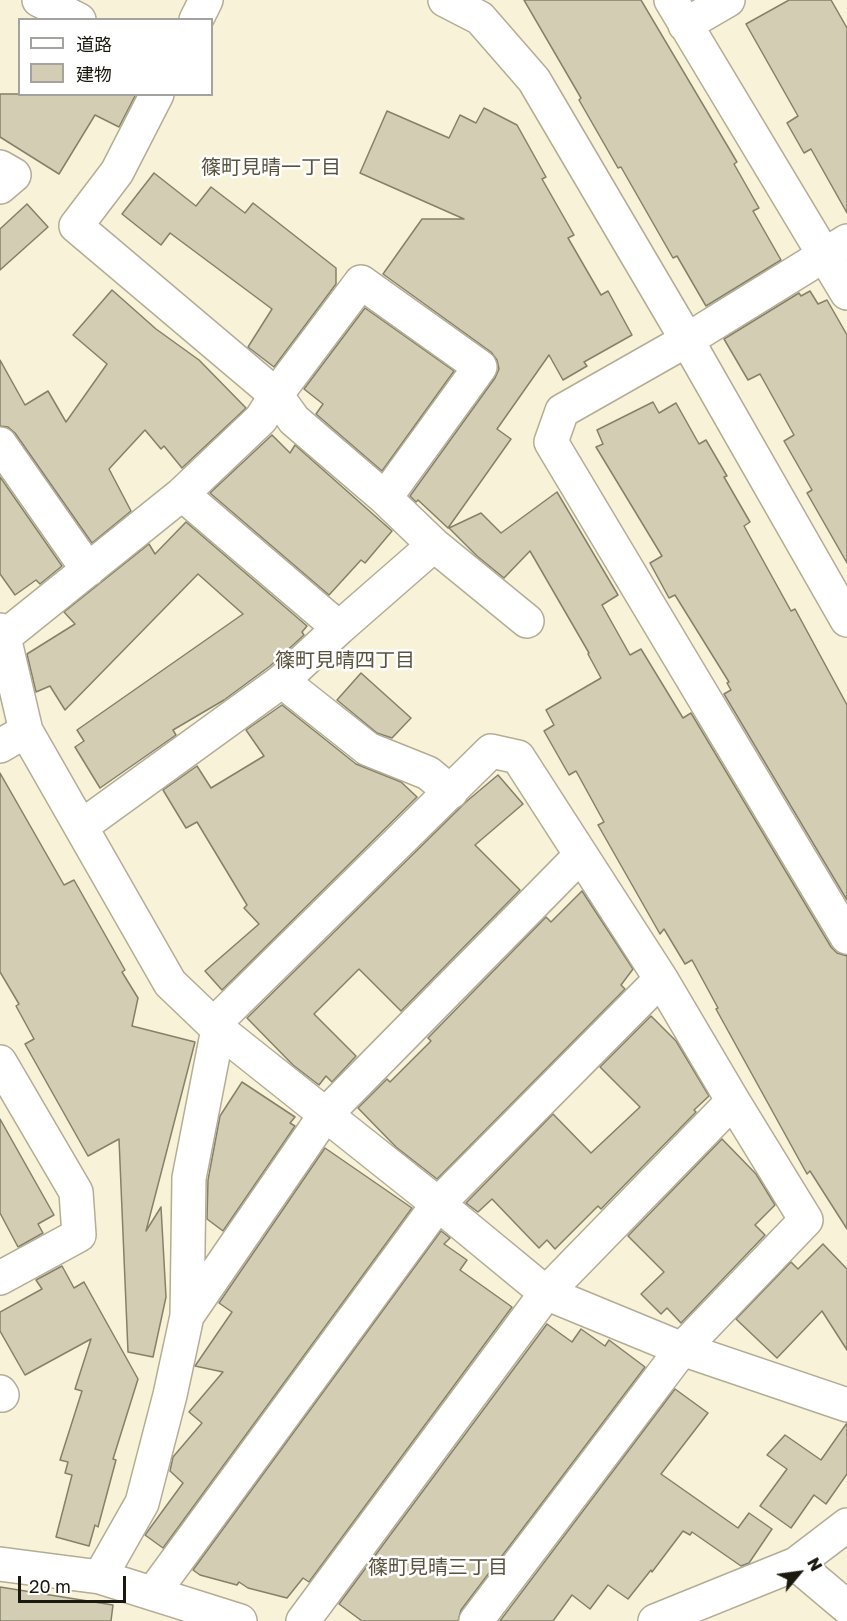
<!DOCTYPE html>
<html>
<head>
<meta charset="utf-8">
<style>
  body { margin:0 }
  #map { position:relative; width:847px; height:1621px; overflow:hidden; background:#f8f2d8; font-family:"Golos Text","Noto Sans JP",sans-serif }
  canvas { display:block }
  .legend { position:absolute; left:18px; top:18px; width:195px; height:78px; box-sizing:border-box; background:#fff; border:2px solid #a4a39f; margin:0; padding:8px 10px; list-style:none; font-size:18px; color:#1b180f }
  .legend li { display:flex; align-items:center; gap:12px; height:30px }
  .legend b { width:30px; border:2px solid #a4a39f }
  .north { position:absolute; left:769px; top:1543px; width:60px; height:60px; -webkit-text-stroke:4px #fff; paint-order:stroke; rotate:61deg; font-size:16px; font-weight:700; line-height:24px; text-align:center; color:#1b180f }
  .north::after { content:''; display:block; margin:auto; width:21px; height:27px; background:#1b180f; clip-path:polygon(50% 0,100% 100%,50% 72%,0 100%) }
  .scale { position:absolute; left:18px; top:1576px; width:108px; height:27px; box-sizing:border-box; border:3px solid #1b180f; border-top:0; padding-left:8px; font-size:18px; line-height:21px; white-space:nowrap; color:#1b180f; -webkit-text-stroke:4px #fff; paint-order:stroke }
</style>
</head>
<body>
<div id="map">
<canvas width="847" height="1621"></canvas>
<ul class="legend">
<li><b style="height:8px;background:#fff"></b>道路</li>
<li><b style="height:16px;background:#d3cdb4"></b>建物</li>
</ul>
<div class="north">N</div>
<div class="scale">20 m</div>
</div>
<script>
const g = document.querySelector('canvas').getContext('2d');
g.lineJoin = 'round';
function fill(path, color) {
  g.fillStyle = color;
  g.fill(path, 'evenodd');
}
function toPath(rows) {
  const path = new Path2D();
  for (const r of rows) {
    path.moveTo(r[0], r[1]);
    for (let i = 2; i < r.length; i += 2) path.lineTo(r[i], r[i + 1]);
  }
  return path;
}
function strokePath(path, color, width, dash) {
  g.strokeStyle = color;
  g.lineWidth = width;
  g.lineCap = dash ? 'butt' : 'round';
  g.setLineDash(dash || []);
  g.stroke(path);
}
function write(font, color, halo, rows, align = 'center') {
  g.font = font + ' "Golos Text","Noto Sans JP",sans-serif';
  g.lineWidth = 5;
  g.setLineDash([]);
  g.textBaseline = 'middle';
  g.strokeStyle = halo;
  g.fillStyle = color;
  for (const [text, x, y, turn = 0] of rows) {
    g.save();
    g.translate(x, y);
    g.rotate((+turn || 0) * Math.PI / 180);
    g.textAlign = isNaN(turn) ? turn : align;
    if (halo) g.strokeText(text, 0, 0);
    g.fillText(text, 0, 0);
    g.restore();
  }
}
const building = toPath([
  [524,0,641,0,737,162,734,164,759,208,753,211,781,260,706,306,677,256,673,258,621,167,618,168,579,100,581,98,524,0],
  [789,0,831,0,847,28,847,213,811,149,804,153,787,123,798,116,746,24,789,0],
  [0,94,136,94,119,127,95,115,59,174,0,137,0,94],
  [484,108,517,125,546,177,542,179,574,235,568,238,601,295,608,291,632,335,584,362,587,366,563,380,549,355,497,429,511,439,448,528,418,500,416,502,410,496,495,378,499,369,497,360,491,352,383,274,422,219,464,219,360,173,387,111,449,138,460,115,476,123,484,108],
  [154,173,196,206,211,187,245,213,253,203,336,268,336,284,274,367,248,347,272,309,170,233,161,245,122,214,154,173],
  [27,204,48,227,0,270,0,229,27,204],
  [112,290,156,329,199,360,246,408,182,468,164,446,161,449,145,430,109,469,131,511,92,543,15,433,8,427,0,426,0,360,25,405,48,391,66,422,107,364,73,335,112,290],
  [810,291,818,304,827,300,847,335,847,563,807,493,812,490,784,441,794,435,760,374,748,380,724,339,799,293,801,296,810,291],
  [365,308,454,371,382,471,316,414,323,404,304,389,365,308],
  [653,402,659,413,676,403,699,444,706,440,727,476,724,477,750,522,744,526,791,611,795,609,847,705,847,900,724,694,731,690,727,683,729,682,675,595,669,598,650,563,662,556,596,447,603,444,597,430,653,402],
  [272,435,290,453,295,445,392,531,365,563,361,560,329,595,210,493,272,435],
  [0,477,62,566,40,584,36,580,15,595,0,574,0,477],
  [557,492,618,595,602,605,630,655,641,649,683,718,691,713,831,947,837,953,847,956,847,1229,810,1171,807,1174,716,1009,718,1008,692,960,685,964,664,929,660,934,598,825,604,822,576,771,569,775,544,731,554,725,546,710,601,678,588,654,589,653,530,551,504,578,477,556,449,528,481,513,501,533,557,492],
  [186,522,307,626,302,632,304,635,270,666,224,700,173,730,176,735,100,788,75,747,84,741,77,730,243,614,198,574,65,710,50,686,36,692,27,654,75,624,64,612,149,544,155,554,186,522],
  [361,673,411,718,392,738,377,733,337,700,361,673],
  [282,705,356,764,401,782,417,797,222,990,205,971,259,924,244,908,247,905,197,822,186,828,163,790,197,766,211,788,264,756,246,730,282,705],
  [0,773,64,885,74,880,125,970,122,972,138,998,132,1026,195,1042,146,1231,161,1207,166,1297,153,1357,128,1352,119,1139,88,1156,25,1044,34,1039,16,1006,19,1004,0,972,0,773],
  [498,775,523,804,475,845,520,890,401,1011,359,969,314,1014,356,1056,332,1082,326,1076,319,1085,293,1065,247,1018,467,801,498,775],
  [582,891,633,969,621,985,625,989,437,1179,396,1147,358,1108,387,1079,390,1082,431,1041,428,1038,546,917,551,922,582,891],
  [651,1016,676,1041,709,1096,694,1110,696,1112,601,1209,598,1206,555,1249,547,1240,539,1248,492,1199,478,1212,466,1203,553,1114,591,1153,640,1107,600,1067,651,1016],
  [242,1082,295,1117,290,1123,295,1126,223,1231,207,1219,208,1180,220,1116,242,1082],
  [0,1119,54,1215,38,1224,43,1233,18,1247,0,1213,0,1119],
  [722,1139,756,1174,775,1205,755,1225,765,1235,681,1323,667,1308,661,1314,641,1294,664,1272,628,1236,722,1139],
  [325,1148,412,1208,163,1548,145,1535,183,1483,170,1471,173,1457,202,1423,189,1412,223,1372,195,1366,232,1312,219,1303,325,1148],
  [441,1231,450,1238,444,1244,467,1260,460,1270,512,1307,309,1582,303,1578,287,1598,248,1588,239,1582,237,1585,200,1575,193,1570,441,1231],
  [823,1244,847,1269,847,1350,822,1311,777,1358,736,1319,791,1262,798,1269,823,1244],
  [62,1266,74,1288,84,1282,138,1379,113,1459,116,1460,98,1527,95,1525,89,1546,56,1537,72,1475,65,1473,68,1462,60,1460,82,1391,75,1389,91,1339,25,1375,0,1331,0,1312,42,1289,36,1280,62,1266],
  [547,1324,572,1342,581,1329,605,1346,609,1340,645,1367,461,1610,458,1621,362,1621,339,1604,547,1324],
  [675,1389,708,1413,661,1474,738,1528,749,1513,772,1529,749,1563,741,1566,692,1532,690,1535,683,1531,652,1572,651,1570,628,1599,608,1585,590,1609,572,1595,553,1621,500,1621,675,1389],
  [847,1423,847,1474,826,1504,814,1495,791,1528,760,1506,787,1469,767,1455,785,1435,821,1460,847,1423],
  [0,1587,113,1605,111,1621,0,1621,0,1587]
]);
fill(building, '#d3cdb4');
strokePath(building, '#858069', 1.5);
const minor = toPath([
  [39,0,79,20],
  [445,0,480,18,534,80,687,340,847,620],
  [671,0,847,293],
  [196,20,206,0],
  [685,25,728,0],
  [157,94,117,172,76,226,276,395,294,420,385,498,434,545,527,621],
  [0,167,14,175,0,187],
  [847,241,687,340,562,411,551,442,847,937],
  [0,444,88,570],
  [182,494,261,419,276,395,361,282,480,367,385,498],
  [0,630,4,637,26,731,170,983,218,1029,438,1204,546,1293,682,1349,847,1405],
  [4,637,182,494,339,628,434,545],
  [282,681,368,749,428,773,451,792],
  [0,746,26,731],
  [82,826,282,681,339,628],
  [0,1062,76,1192,79,1235,0,1278],
  [187,1316,325,1115,581,855],
  [0,1392,2,1395],
  [0,1564,100,1577],
  [796,1564,847,1607],
  [153,1593,438,1204,661,979],
  [240,1621,100,1577,142,1503,170,1395,187,1316,189,1178,218,1029,224,1014,491,751,518,757,661,979,733,1101,806,1220,682,1349,476,1621],
  [303,1621,546,1293,733,1101],
  [655,1621,796,1564,847,1525]
]);
strokePath(minor, '#b3ad95', 36);
strokePath(minor, '#fff', 33);
write('20px', '#59533e', '#fff', [
  ["篠町見晴一丁目",271,168],
  ["篠町見晴四丁目",345,661],
  ["篠町見晴三丁目",438,1568]
]);
</script>
</body>
</html>
